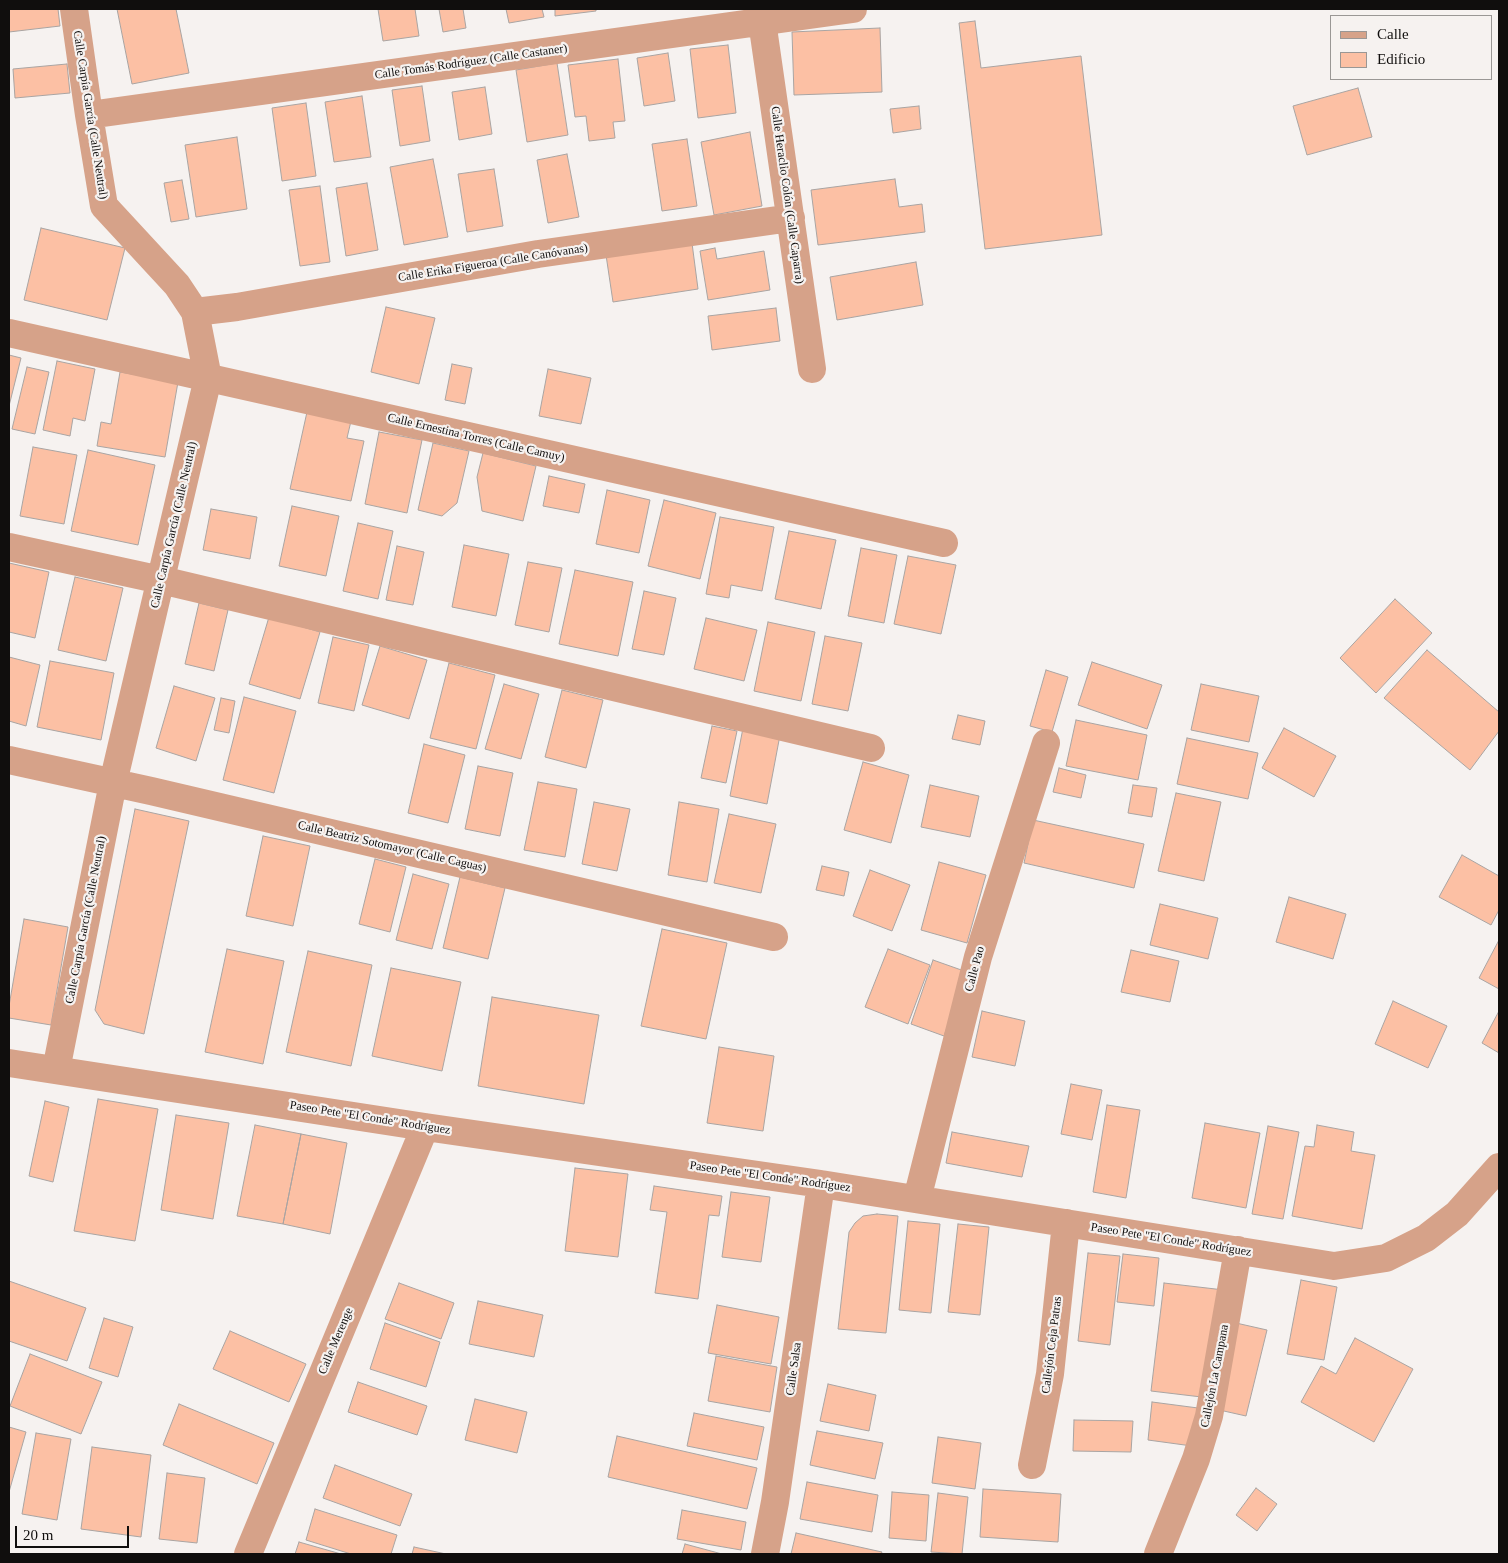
<!DOCTYPE html>
<html>
<head>
<meta charset="utf-8">
<style>
  body { margin:0 }
  #map { position:relative; width:1508px; height:1563px; overflow:hidden; background:#f6f2f0; font-family:Georgia,serif }
  canvas { display:block }
  .frame { position:absolute; inset:0; border:10px solid #100e0d; pointer-events:none }
  .legend { position:absolute; left:1330px; top:15px; width:162px; height:65px; box-sizing:border-box; background:#f6f2f0; border:1px solid #9a9795; margin:0; padding:6px 9px; list-style:none; font-size:15px; color:#100e0d }
  .legend li { display:flex; align-items:center; gap:10px; height:25px }
  .legend b { width:25px; border:1px solid #9a9795 }
  .scale { position:absolute; left:15px; top:1526px; width:114px; height:22px; box-sizing:border-box; border:2px solid #100e0d; border-top:0; padding-left:6px; font-size:15px; line-height:18px; white-space:nowrap; color:#100e0d; -webkit-text-stroke:4px #f6f2f0; paint-order:stroke }
</style>
</head>
<body>
<div id="map">
<canvas width="1508" height="1563"></canvas>
<div class="frame"></div>
<ul class="legend">
<li><b style="height:6px;background:#d6a289"></b>Calle</li>
<li><b style="height:14px;background:#fcc0a4"></b>Edificio</li>
</ul>
<div class="scale">20 m</div>
</div>
<script>
const g = document.querySelector('canvas').getContext('2d');
g.lineJoin = 'round';
function fill(path, color) {
  g.fillStyle = color;
  g.fill(path, 'evenodd');
}
function toPath(rows) {
  const path = new Path2D();
  for (const r of rows) {
    path.moveTo(r[0], r[1]);
    for (let i = 2; i < r.length; i += 2) path.lineTo(r[i], r[i + 1]);
  }
  return path;
}
function strokePath(path, color, width, dash) {
  g.strokeStyle = color;
  g.lineWidth = width;
  g.lineCap = dash ? 'butt' : 'round';
  g.setLineDash(dash || []);
  g.stroke(path);
}
function write(font, color, halo, rows, align = 'center') {
  g.font = font + ' Georgia,serif';
  g.lineWidth = 4.5;
  g.setLineDash([]);
  g.textBaseline = 'middle';
  g.strokeStyle = halo;
  g.fillStyle = color;
  for (const [text, x, y, turn = 0] of rows) {
    g.save();
    g.translate(x, y);
    g.rotate((+turn || 0) * Math.PI / 180);
    g.textAlign = isNaN(turn) ? turn : align;
    if (halo) g.strokeText(text, 0, 0);
    g.fillText(text, 0, 0);
    g.restore();
  }
}
const building = toPath([
  [9,9,58,9,60,26,9,32,9,9],
  [117,9,176,9,189,73,132,84,117,9],
  [378,9,415,9,419,36,383,41,378,9],
  [439,9,463,9,466,28,443,32,439,9],
  [506,9,542,9,544,17,509,23,506,9],
  [555,9,596,9,596,11,555,16,555,9],
  [975,21,981,68,1081,56,1102,235,985,249,959,23,975,21],
  [880,28,882,92,794,95,792,32,880,28],
  [728,45,736,113,698,118,690,49,728,45],
  [668,53,675,101,644,106,637,58,668,53],
  [618,59,625,121,613,122,615,138,589,141,586,116,575,117,568,65,618,59],
  [557,63,568,135,527,142,516,70,557,63],
  [67,64,70,93,15,98,13,69,67,64],
  [422,86,430,141,400,146,392,90,422,86],
  [485,87,492,134,459,140,452,92,485,87],
  [1358,88,1372,137,1307,155,1293,106,1358,88],
  [362,96,371,157,334,162,325,102,362,96],
  [306,103,316,176,282,181,272,108,306,103],
  [919,106,921,129,893,133,890,109,919,106],
  [750,132,762,206,714,215,701,142,750,132],
  [237,137,247,209,196,217,185,145,237,137],
  [687,139,697,206,662,211,652,144,687,139],
  [567,154,579,217,548,223,537,160,567,154],
  [433,159,448,237,404,245,390,167,433,159],
  [494,169,503,226,467,232,458,174,494,169],
  [895,179,899,207,922,204,925,232,818,245,811,190,895,179],
  [182,180,189,219,171,222,164,183,182,180],
  [367,183,378,250,346,256,336,188,367,183],
  [320,186,330,262,300,266,289,190,320,186],
  [41,228,125,248,107,320,24,300,41,228],
  [692,243,698,289,613,302,606,255,692,243],
  [715,248,717,259,764,251,770,290,708,300,700,251,715,248],
  [916,262,923,305,837,320,830,277,916,262],
  [386,307,435,318,419,384,371,372,386,307],
  [776,308,780,341,712,350,708,316,776,308],
  [9,355,21,358,9,406,9,355],
  [57,361,95,369,85,421,73,418,70,436,43,430,57,361],
  [452,364,472,368,465,404,445,400,452,364],
  [27,367,49,372,35,434,12,429,27,367],
  [548,369,591,378,581,424,539,416,548,369],
  [120,372,178,382,165,457,97,446,101,422,111,424,120,372],
  [307,412,351,421,347,438,364,441,351,501,290,489,307,412],
  [379,432,422,440,407,513,365,504,379,432],
  [433,443,469,451,457,503,442,516,418,510,433,443],
  [33,447,77,455,64,524,20,516,33,447],
  [88,450,155,465,138,545,71,531,88,450],
  [483,453,536,466,523,521,482,511,477,477,483,453],
  [549,476,585,484,579,513,543,506,549,476],
  [607,490,650,500,639,553,596,544,607,490],
  [664,500,716,513,700,579,648,566,664,500],
  [292,506,339,516,326,576,279,566,292,506],
  [211,509,257,517,250,559,203,550,211,509],
  [720,517,774,527,762,591,731,585,729,598,706,594,720,517],
  [358,523,393,531,378,599,343,591,358,523],
  [789,531,836,540,821,609,775,599,789,531],
  [464,545,509,554,496,616,452,607,464,545],
  [397,546,424,552,413,605,386,600,397,546],
  [861,548,897,555,884,623,848,616,861,548],
  [908,556,956,565,941,634,894,624,908,556],
  [528,562,562,568,549,632,515,625,528,562],
  [9,563,49,572,35,638,9,632,9,563],
  [575,570,633,582,618,656,559,644,575,570],
  [75,577,123,588,106,661,58,650,75,577],
  [644,591,676,598,664,655,632,649,644,591],
  [1395,599,1432,633,1376,693,1340,658,1395,599],
  [199,603,228,610,214,671,185,664,199,603],
  [269,617,320,632,300,699,249,684,269,617],
  [706,618,757,630,744,681,694,669,706,618],
  [768,622,815,632,801,701,754,691,768,622],
  [825,636,862,643,848,711,812,704,825,636],
  [333,637,369,645,354,711,318,703,333,637],
  [380,646,427,660,409,719,362,705,380,646],
  [1427,650,1499,712,1499,731,1470,770,1384,698,1427,650],
  [9,657,40,665,26,726,9,721,9,657],
  [50,661,114,673,101,740,37,727,50,661],
  [1092,662,1162,685,1147,729,1078,705,1092,662],
  [449,663,495,675,476,749,430,738,449,663],
  [1046,670,1068,677,1052,732,1030,726,1046,670],
  [504,684,539,694,521,759,485,749,504,684],
  [1201,684,1259,696,1249,742,1191,730,1201,684],
  [174,686,215,698,196,761,156,748,174,686],
  [562,690,603,700,586,768,545,757,562,690],
  [244,697,296,711,274,793,223,780,244,697],
  [221,698,235,701,229,733,214,730,221,698],
  [958,715,985,721,980,745,952,739,958,715],
  [1076,720,1147,735,1138,780,1066,766,1076,720],
  [712,726,737,731,726,783,701,778,712,726],
  [743,728,780,735,767,804,730,796,743,728],
  [1284,728,1336,756,1314,797,1262,768,1284,728],
  [1187,738,1258,753,1248,799,1177,784,1187,738],
  [424,744,465,755,448,823,408,813,424,744],
  [863,762,909,775,891,843,844,830,863,762],
  [478,766,513,773,500,836,465,829,478,766],
  [1059,768,1086,775,1081,798,1053,792,1059,768],
  [538,782,577,789,565,857,524,850,538,782],
  [930,785,979,796,970,837,921,827,930,785],
  [1133,785,1157,788,1152,817,1128,813,1133,785],
  [1176,793,1221,802,1204,881,1158,871,1176,793],
  [594,802,630,809,617,871,582,864,594,802],
  [679,802,719,809,707,882,668,875,679,802],
  [135,809,189,821,144,1034,104,1024,95,1010,135,809],
  [729,814,776,824,761,893,714,883,729,814],
  [1033,820,1144,844,1134,888,1024,863,1033,820],
  [263,836,310,846,293,926,246,916,263,836],
  [1462,855,1499,876,1499,910,1491,925,1439,897,1462,855],
  [375,859,406,867,390,932,359,924,375,859],
  [939,862,986,875,967,943,921,930,939,862],
  [822,866,849,872,844,896,816,890,822,866],
  [870,870,910,885,892,931,853,916,870,870],
  [413,874,449,884,432,949,396,940,413,874],
  [460,877,505,888,488,959,443,948,460,877],
  [1289,897,1346,914,1333,959,1276,942,1289,897],
  [1160,904,1218,918,1208,959,1150,945,1160,904],
  [24,919,68,927,51,1025,9,1018,9,1006,24,919],
  [662,929,727,943,706,1039,641,1026,662,929],
  [1499,940,1499,989,1479,978,1499,940],
  [227,949,284,961,263,1064,205,1052,227,949],
  [888,949,930,965,908,1024,865,1007,888,949],
  [1131,950,1179,961,1170,1002,1121,992,1131,950],
  [308,951,372,965,351,1066,286,1052,308,951],
  [933,960,967,972,944,1036,911,1024,933,960],
  [391,968,461,982,442,1071,372,1056,391,968],
  [492,997,599,1015,584,1104,478,1086,492,997],
  [1393,1001,1447,1026,1428,1068,1375,1044,1393,1001],
  [982,1011,1025,1021,1015,1066,972,1057,982,1011],
  [1499,1011,1499,1053,1482,1043,1499,1011],
  [719,1047,774,1056,763,1131,707,1123,719,1047],
  [1071,1084,1102,1090,1092,1140,1061,1134,1071,1084],
  [98,1099,158,1109,135,1241,74,1231,98,1099],
  [45,1101,69,1107,53,1182,29,1176,45,1101],
  [1107,1105,1140,1110,1126,1198,1093,1192,1107,1105],
  [176,1115,229,1123,213,1219,161,1210,176,1115],
  [1205,1123,1260,1133,1246,1208,1192,1198,1205,1123],
  [255,1125,301,1134,283,1224,237,1216,255,1125],
  [1317,1125,1354,1132,1351,1151,1375,1155,1362,1229,1292,1216,1305,1146,1314,1147,1317,1125],
  [1268,1126,1299,1132,1283,1219,1252,1214,1268,1126],
  [952,1132,1029,1146,1022,1177,946,1163,952,1132],
  [301,1134,347,1143,330,1234,283,1224,301,1134],
  [575,1168,628,1174,618,1257,565,1251,575,1168],
  [654,1186,722,1196,719,1216,709,1215,698,1299,655,1293,667,1212,650,1210,654,1186],
  [731,1192,770,1197,761,1262,722,1257,731,1192],
  [877,1214,898,1216,886,1333,838,1329,849,1232,855,1223,863,1216,877,1214],
  [908,1221,940,1224,931,1313,899,1310,908,1221],
  [958,1224,989,1227,980,1315,948,1312,958,1224],
  [1088,1253,1120,1256,1110,1345,1078,1341,1088,1253],
  [1123,1254,1159,1258,1154,1306,1117,1302,1123,1254],
  [1301,1280,1337,1287,1324,1360,1287,1354,1301,1280],
  [9,1281,86,1308,67,1361,9,1341,9,1281],
  [399,1283,454,1303,441,1339,385,1319,399,1283],
  [1164,1283,1224,1290,1210,1398,1151,1391,1164,1283],
  [478,1301,543,1315,534,1357,469,1344,478,1301],
  [717,1305,779,1317,771,1364,708,1353,717,1305],
  [104,1318,133,1327,118,1377,89,1368,104,1318],
  [385,1323,440,1342,426,1387,370,1369,385,1323],
  [1236,1323,1267,1330,1246,1416,1215,1409,1236,1323],
  [230,1331,306,1364,289,1402,213,1369,230,1331],
  [1355,1338,1413,1369,1374,1442,1301,1402,1321,1366,1336,1374,1355,1338],
  [30,1354,102,1382,81,1434,10,1406,30,1354],
  [716,1356,777,1367,770,1412,708,1401,716,1356],
  [358,1382,427,1406,417,1435,348,1412,358,1382],
  [828,1384,876,1395,869,1431,820,1421,828,1384],
  [475,1399,527,1412,517,1453,465,1440,475,1399],
  [1152,1402,1198,1408,1192,1446,1148,1440,1152,1402],
  [179,1404,274,1443,257,1484,163,1445,179,1404],
  [694,1413,764,1427,757,1460,687,1446,694,1413],
  [1074,1420,1133,1421,1131,1452,1073,1451,1074,1420],
  [9,1427,26,1432,9,1492,9,1427],
  [817,1431,883,1443,875,1479,810,1465,817,1431],
  [36,1433,71,1439,57,1520,22,1514,36,1433],
  [617,1436,757,1468,747,1509,608,1477,617,1436],
  [938,1437,981,1443,975,1489,932,1483,938,1437],
  [92,1447,151,1455,141,1537,81,1529,92,1447],
  [335,1465,412,1494,400,1526,323,1498,335,1465],
  [167,1473,205,1478,197,1543,159,1539,167,1473],
  [807,1482,878,1495,872,1532,800,1519,807,1482],
  [1256,1488,1277,1504,1257,1531,1236,1515,1256,1488],
  [983,1489,1061,1494,1058,1542,980,1537,983,1489],
  [892,1492,929,1495,926,1541,889,1538,892,1492],
  [938,1493,968,1497,962,1554,931,1552,938,1493],
  [315,1509,397,1535,391,1554,351,1554,306,1540,315,1509],
  [682,1510,746,1522,741,1550,677,1539,682,1510],
  [796,1533,882,1552,881,1554,791,1554,796,1533],
  [299,1542,341,1554,295,1554,299,1542],
  [685,1544,722,1554,682,1554,685,1544],
  [414,1547,446,1554,412,1554,414,1547]
]);
fill(building, '#fcc0a4');
strokePath(building, '#a9a4a2', 1);
strokePath(toPath([
  [762,21,812,369],
  [89,115,853,9],
  [195,312,237,307,538,254,791,218],
  [9,333,944,543],
  [9,547,161,580,871,748],
  [9,760,151,791,774,937],
  [9,1063,425,1127,821,1184,1334,1266,1386,1258,1426,1238,1457,1214,1499,1167],
  [56,1070,113,783,208,378,195,312,177,285,104,206,89,115,74,9],
  [917,1199,978,957,1046,743],
  [1032,1465,1050,1374,1066,1223],
  [248,1554,425,1127],
  [765,1554,775,1502,821,1184],
  [1158,1554,1196,1459,1209,1416,1238,1250]
]), '#d6a289', 28);
write('12px', '#100e0d', '#f6f2f0', [
  ["Calle Tomás Rodríguez (Calle Castaner)",471,62,-8],
  ["Calle Carpía García (Calle Neutral)",90,115,81],
  ["Calle Heraclio Colón (Calle Caparra)",787,195,82],
  ["Calle Erika Figueroa (Calle Canóvanas)",493,263,-9],
  ["Calle Ernestina Torres (Calle Camuy)",476,438,13],
  ["Calle Carpía García (Calle Neutral)",174,525,-77],
  ["Calle Beatriz Sotomayor (Calle Caguas)",392,847,13],
  ["Calle Carpía García (Calle Neutral)",86,920,-79],
  ["Calle Pao",975,969,-75],
  ["Paseo Pete \"El Conde\" Rodríguez",370,1118,9],
  ["Paseo Pete \"El Conde\" Rodríguez",770,1177,8],
  ["Paseo Pete \"El Conde\" Rodríguez",1171,1240,9],
  ["Calle Merenge",336,1341,-67],
  ["Callejón Ceja Patras",1052,1345,-83],
  ["Calle Salsa",794,1369,-82],
  ["Callejón La Campana",1215,1376,-79]
]);
</script>
</body>
</html>
